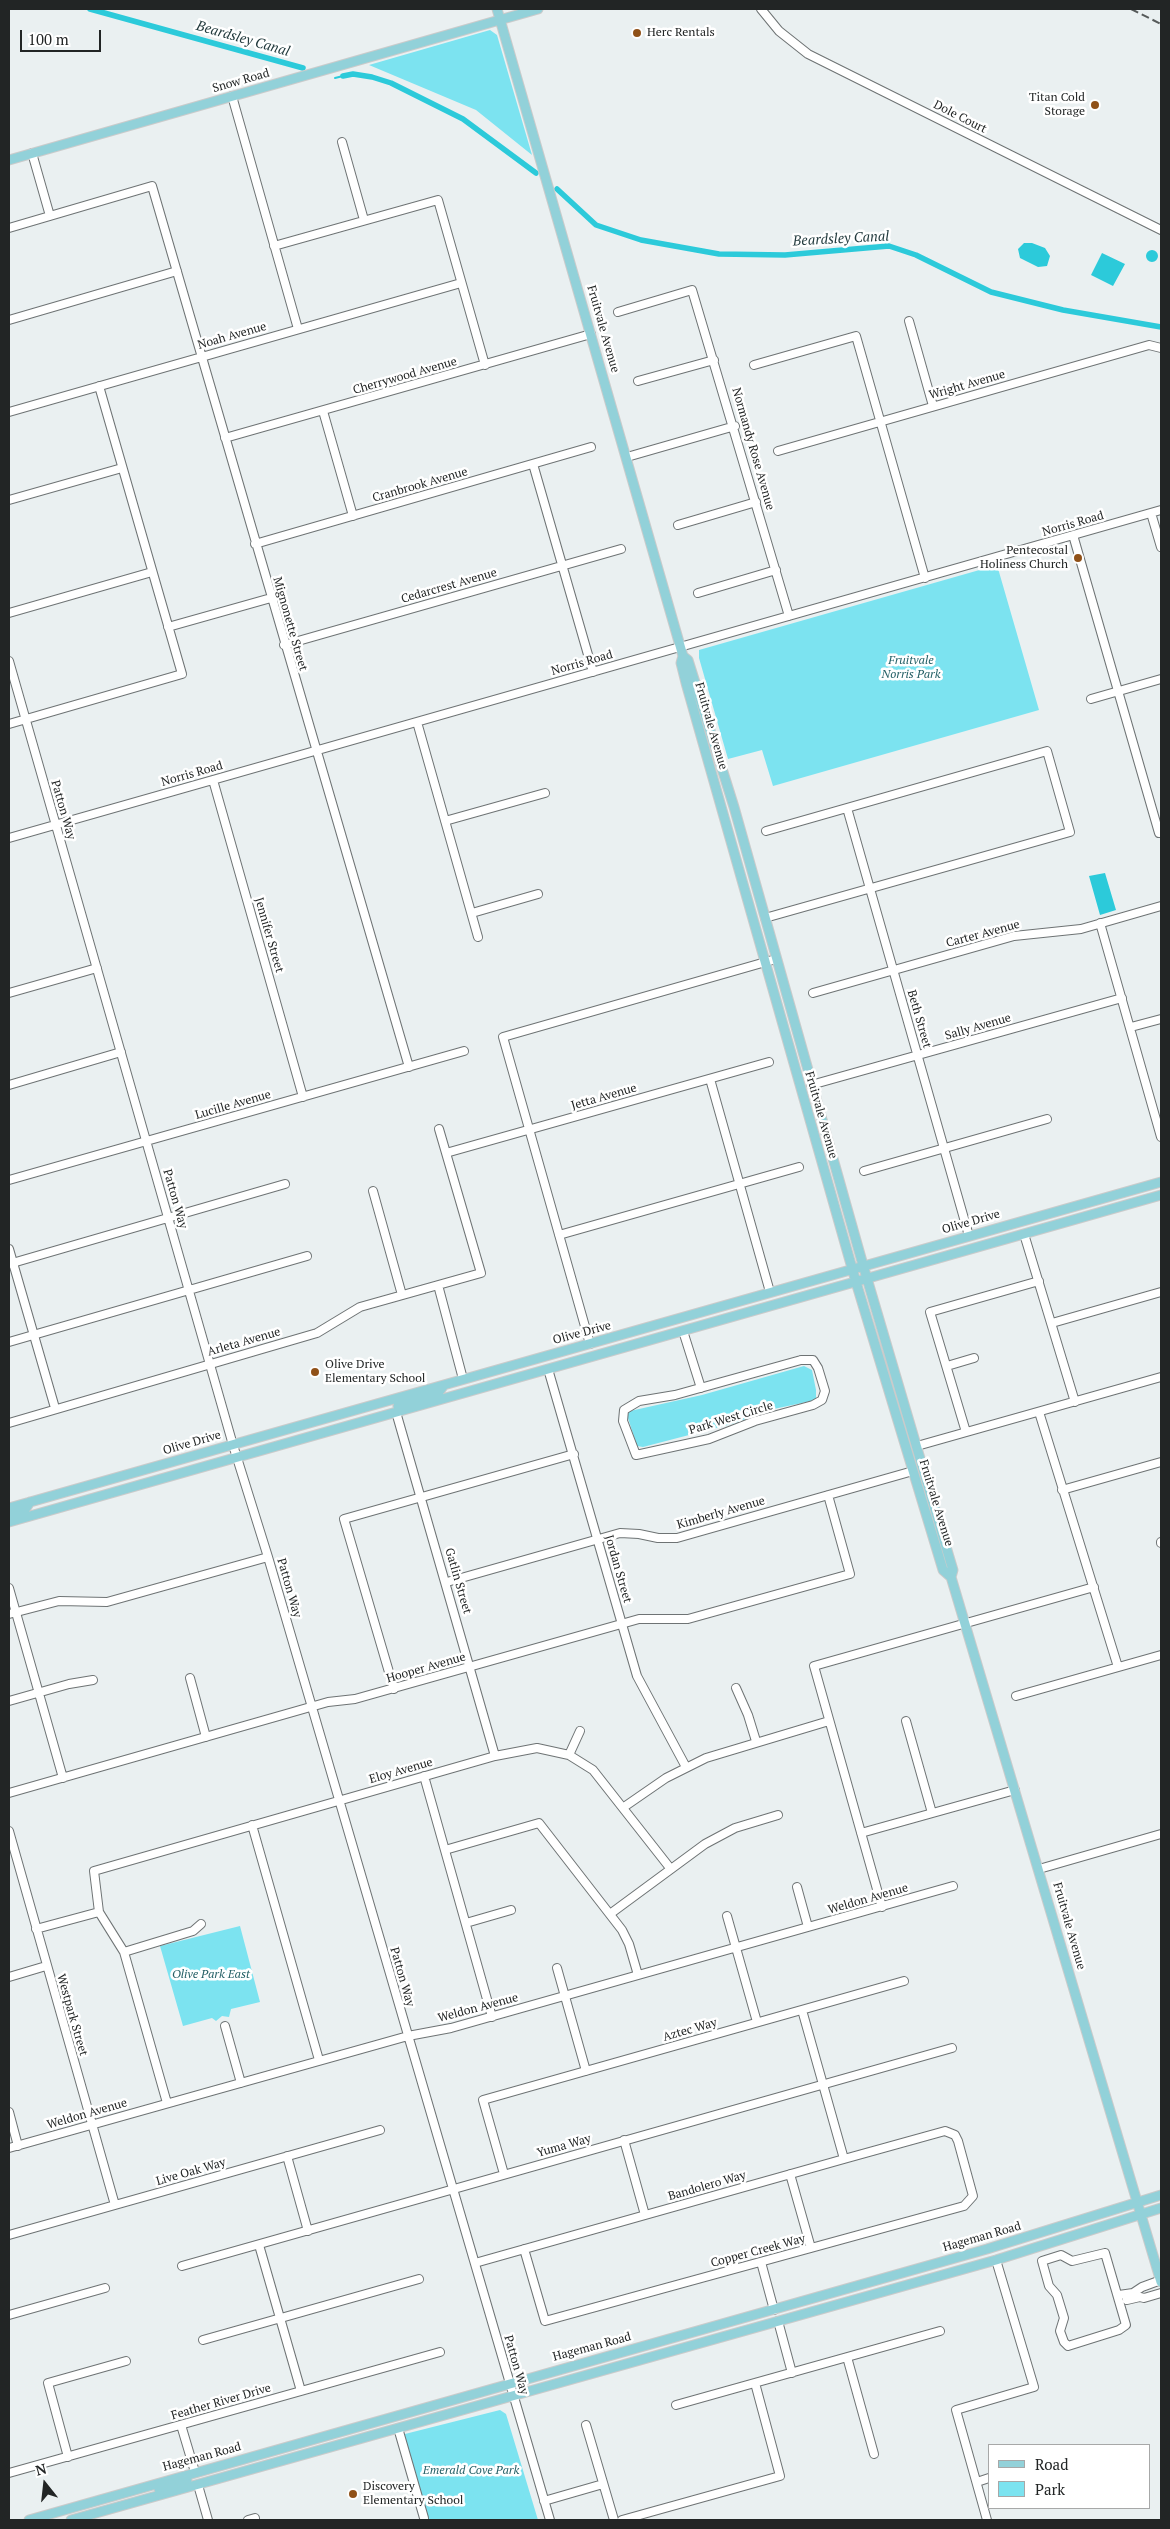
<!DOCTYPE html>
<html>
<head>
<meta charset="utf-8">
<style>
  body { margin:0 }
  #map { position:relative; width:1170px; height:2529px; overflow:hidden; background:#eaf0f1; font-family:"PT Serif",serif }
  canvas { display:block }
  .frame { position:absolute; inset:0; border:10px solid #222525; pointer-events:none }
  .legend { position:absolute; left:988px; top:2444px; width:162px; height:65px; box-sizing:border-box; background:#fff; border:1px solid #a7a8a8; margin:0; padding:6px 9px; list-style:none; font-size:15px; color:#222525 }
  .legend li { display:flex; align-items:center; gap:10px; height:25px }
  .legend b { width:25px; border:1px solid #a7a8a8 }
  .north { position:absolute; left:20px; top:2459px; width:50px; height:50px; -webkit-text-stroke:4px #fff; paint-order:stroke; rotate:344deg; font-size:14px; font-weight:700; line-height:20px; text-align:center; color:#222525 }
  .north::after { content:''; display:block; margin:auto; width:18px; height:22px; background:#222525; clip-path:polygon(50% 0,100% 100%,50% 72%,0 100%) }
  .scale { position:absolute; left:20px; top:30px; width:81px; height:22px; box-sizing:border-box; border:2px solid #222525; border-top:0; padding-left:6px; font-size:15px; line-height:18px; white-space:nowrap; color:#222525; -webkit-text-stroke:4px #fff; paint-order:stroke }
</style>
</head>
<body>
<div id="map">
<canvas width="1170" height="2529"></canvas>
<div class="frame"></div>
<ul class="legend">
<li><b style="height:6px;background:#92d1d9"></b>Road</li>
<li><b style="height:14px;background:#7ce3f0"></b>Park</li>
</ul>
<div class="north">N</div>
<div class="scale">100 m</div>
</div>
<script>
const g = document.querySelector('canvas').getContext('2d');
g.lineJoin = 'round';
function fill(path, color) {
  g.fillStyle = color;
  g.fill(path, 'evenodd');
}
function toPath(rows) {
  const path = new Path2D();
  for (const r of rows) {
    if (r.length === 3) {
      path.moveTo(r[0] + r[2], r[1]);
      path.arc(r[0], r[1], r[2], 0, 2 * Math.PI);
      continue;
    }
    path.moveTo(r[0], r[1]);
    for (let i = 2; i < r.length; i += 2) path.lineTo(r[i], r[i + 1]);
  }
  return path;
}
function strokePath(path, color, width, dash) {
  g.strokeStyle = color;
  g.lineWidth = width;
  g.lineCap = dash ? 'butt' : 'round';
  g.setLineDash(dash || []);
  g.stroke(path);
}
function write(font, color, halo, rows, align = 'center') {
  g.font = font + ' "PT Serif",serif';
  g.lineWidth = 5;
  g.setLineDash([]);
  g.textBaseline = 'middle';
  g.strokeStyle = halo;
  g.fillStyle = color;
  for (const [text, x, y, turn = 0] of rows) {
    g.save();
    g.translate(x, y);
    g.rotate((+turn || 0) * Math.PI / 180);
    g.textAlign = isNaN(turn) ? turn : align;
    if (halo) g.strokeText(text, 0, 0);
    g.fillText(text, 0, 0);
    g.restore();
  }
}
fill(toPath([
  [490,30,497,35,532,155,476,110,369,65],
  [997,565,1039,710,773,786,762,750,728,759,699,658,699,650],
  [804,1366,812,1370,816,1390,816,1400,769,1410,735,1423,643,1447,637,1446,627,1415,630,1411,702,1395],
  [240,1926,260,2002,231,2009,229,2017,222,2016,216,2021,212,2018,183,2026,160,1946],
  [500,2410,506,2414,538,2520,427,2520,401,2435]
]), '#7ce3f0');
fill(toPath([
  [1024,243,1032,243,1045,248,1050,256,1047,266,1038,267,1020,258,1018,249],
  [1152,256,6],
  [1102,253,1125,264,1113,286,1091,275],
  [1105,873,1116,910,1100,915,1089,876]
]), '#2ccada');
strokePath(toPath([
  [335,78,343,76]
]), '#2ccada', 2);
strokePath(toPath([
  [90,9,303,68],
  [343,76,353,74,372,77,391,83,463,119,536,173],
  [557,189,596,225,641,240,719,254,785,255,889,246,916,255,991,292,1063,310,1161,327]
]), '#2ccada', 5.5);
const minor = toPath([
  [761,9,779,31,808,54,1161,230],
  [232,96,298,329],
  [342,142,364,220],
  [32,153,50,216],
  [9,228,152,186,409,1067],
  [274,246,438,200,485,365],
  [618,312,692,290,789,616],
  [9,320,177,271],
  [909,321,933,406],
  [754,365,856,336,925,578],
  [638,381,714,360],
  [323,411,353,516],
  [9,412,461,283],
  [225,438,591,334],
  [778,451,1149,345,1161,348],
  [627,457,735,426],
  [533,464,593,672],
  [9,500,122,468],
  [1151,513,1161,547],
  [678,525,756,502],
  [1073,535,1159,833,1161,833],
  [255,544,591,447],
  [698,593,776,570],
  [9,613,152,572],
  [168,627,271,598],
  [284,645,621,549],
  [9,661,233,1445,268,1557,550,2520],
  [1091,699,1161,679],
  [417,722,478,937],
  [9,724,182,674,99,386],
  [213,780,303,1097],
  [847,808,969,1236],
  [445,821,545,793],
  [9,838,1161,510],
  [472,913,538,894],
  [765,918,1070,832,1047,751,766,831],
  [1100,923,1161,1137],
  [9,993,97,968],
  [813,993,1014,936,1081,929,1161,906],
  [1131,1027,1161,1019],
  [710,1079,770,1292],
  [9,1085,121,1052],
  [811,1085,1122,998],
  [446,1153,769,1062],
  [864,1171,1047,1119],
  [9,1180,464,1051],
  [373,1191,402,1295],
  [1024,1234,1075,1402],
  [559,1235,799,1167],
  [9,1249,55,1408],
  [9,1264,285,1184],
  [438,1285,463,1379],
  [1052,1323,1161,1292],
  [683,1331,701,1388],
  [9,1342,307,1256],
  [590,1344,503,1037,776,959],
  [801,1360,813,1360,818,1368,825,1391,822,1400,813,1405,755,1421,709,1439,636,1455,623,1421,624,1410,639,1401,675,1395,801,1360],
  [947,1366,974,1358],
  [548,1369,637,1676,686,1767],
  [396,1412,495,1756],
  [1039,1412,1118,1667],
  [9,1423,317,1333,360,1307,481,1273,439,1129],
  [966,1432,930,1312,1039,1281],
  [917,1446,1161,1377],
  [1062,1490,1161,1462],
  [1161,1542,1161,1543],
  [447,1582,620,1533,639,1534,658,1538,677,1538,913,1471],
  [9,1588,63,1778],
  [9,1614,59,1601,107,1602,268,1557],
  [190,1678,206,1737],
  [736,1688,748,1715,756,1741],
  [394,1689,344,1519,574,1454],
  [1016,1696,1161,1655],
  [9,1701,69,1684,93,1680],
  [906,1721,932,1813],
  [569,1755,580,1731],
  [424,1776,492,2017],
  [9,1793,328,1702,355,1699,639,1619,688,1619,850,1574,828,1495],
  [624,1807,666,1778,706,1758,829,1721],
  [252,1825,319,2060],
  [9,1831,115,2205],
  [861,1833,1015,1790],
  [445,1850,539,1823,622,1930,629,1944,638,1975],
  [1039,1869,1161,1834],
  [797,1887,808,1927],
  [882,1907,814,1666,1094,1587],
  [610,1914,705,1844,735,1828,778,1815],
  [727,1916,757,2022],
  [466,1923,511,1910],
  [36,1929,99,1912],
  [124,1952,193,1931,201,1924],
  [557,1968,586,2071],
  [9,1977,46,1966],
  [802,2010,844,2159],
  [225,2026,241,2083],
  [167,2103,124,1952,99,1912,94,1871,495,1756,537,1748,569,1755,593,1770,670,1868],
  [9,2112,18,2146],
  [624,2140,645,2215],
  [9,2148,408,2036,451,2028,953,1886],
  [287,2156,308,2231],
  [504,2174,483,2100,904,1981],
  [790,2174,811,2248],
  [9,2235,380,2130],
  [259,2245,301,2391],
  [1105,2253,1126,2325,1119,2330,1068,2346,1064,2342,1060,2331,1064,2318,1057,2295,1049,2286,1042,2261,1061,2255,1072,2261,1105,2253],
  [761,2262,774,2310],
  [475,2263,844,2159,945,2131,955,2135,958,2141,973,2196,964,2206,545,2321,524,2249],
  [182,2266,952,2048],
  [1119,2295,1133,2293,1142,2287,1161,2280],
  [1127,2300,1140,2297,1144,2298,1161,2293],
  [9,2315,105,2288],
  [778,2321,792,2373],
  [203,2340,419,2279],
  [847,2357,874,2454],
  [676,2405,940,2331],
  [181,2425,195,2472],
  [586,2425,614,2520],
  [398,2428,424,2518],
  [68,2457,48,2383,126,2361],
  [9,2473,440,2352],
  [977,2482,989,2478],
  [198,2485,208,2520],
  [544,2501,603,2484],
  [248,2520,255,2518],
  [622,2520,780,2476,755,2383],
  [987,2520,956,2410,1034,2387,996,2260]
]);
const major = toPath([
  [497,9,683,656,688,660,734,807,863,1265,947,1550,953,1570,951,1577,1161,2282],
  [9,160,538,9],
  [683,656,681,663,686,683,856,1282,943,1570,951,1577],
  [398,1406,438,1393,444,1385],
  [9,1508,1161,1182],
  [9,1515,24,1511,30,1502],
  [9,1522,1161,1195],
  [159,2489,187,2480],
  [29,2520,987,2249,1161,2195],
  [71,2520,996,2260,1161,2208]
]);
strokePath(minor, '#6e7374', 10);
strokePath(major, '#cacbcb', 11);
strokePath(minor, '#fff', 8);
strokePath(major, '#92d1d9', 9);
strokePath(toPath([
  [1131,9,1161,24]
]), '#565a5a', 2, [8, 4]);
for (const [x, y, r, color] of [
  [637,33,5,"#905118"],
  [1095,105,5,"#905118"],
  [1078,558,5,"#905118"],
  [315,1372,5,"#905118"],
  [353,2494,5,"#905118"]
]) {
  const dot = new Path2D();
  dot.arc(x, y, r, 0, 2 * Math.PI);
  g.fillStyle = color;
  g.fill(dot);
  strokePath(dot, '#fff', 2);
}
write('12px', '#222525', '#fff', [
  ["Herc Rentals",647,33],
  ["Titan Cold",1085,98,"right"],
  ["Storage",1085,112,"right"],
  ["Pentecostal",1068,551,"right"],
  ["Holiness Church",1068,565,"right"],
  ["Olive Drive",325,1365],
  ["Elementary School",325,1379],
  ["Discovery",363,2487],
  ["Elementary School",363,2501]
], 'left');
write('12px', '#222525', '#fff', [
  ["Snow Road",241,81,-16],
  ["Dole Court",960,117,27],
  ["Fruitvale Avenue",603,329,74],
  ["Noah Avenue",232,336,-16],
  ["Cherrywood Avenue",405,376,-16],
  ["Wright Avenue",967,385,-16],
  ["Normandy Rose Avenue",753,449,74],
  ["Cranbrook Avenue",420,485,-16],
  ["Norris Road",1073,524,-16],
  ["Cedarcrest Avenue",449,586,-16],
  ["Mignonette Street",290,624,74],
  ["Norris Road",582,663,-16],
  ["Fruitvale Avenue",711,726,74],
  ["Norris Road",192,774,-16],
  ["Patton Way",63,810,74],
  ["Carter Avenue",983,934,-15],
  ["Jennifer Street",269,935,74],
  ["Beth Street",919,1019,74],
  ["Sally Avenue",978,1027,-16],
  ["Jetta Avenue",604,1097,-16],
  ["Lucille Avenue",233,1105,-16],
  ["Fruitvale Avenue",821,1115,74],
  ["Patton Way",175,1199,74],
  ["Olive Drive",971,1222,-16],
  ["Olive Drive",582,1333,-15],
  ["Arleta Avenue",244,1342,-16],
  ["Park West Circle",731,1418,-17],
  ["Olive Drive",192,1443,-16],
  ["Fruitvale Avenue",936,1503,73],
  ["Kimberly Avenue",721,1513,-16],
  ["Jordan Street",618,1569,74],
  ["Gatlin Street",458,1581,74],
  ["Patton Way",289,1588,74],
  ["Hooper Avenue",426,1668,-16],
  ["Eloy Avenue",401,1771,-16],
  ["Weldon Avenue",868,1899,-16],
  ["Fruitvale Avenue",1069,1926,74],
  ["Patton Way",402,1977,74],
  ["Weldon Avenue",478,2008,-15],
  ["Westpark Street",72,2015,74],
  ["Aztec Way",690,2030,-16],
  ["Weldon Avenue",87,2114,-16],
  ["Yuma Way",564,2146,-16],
  ["Live Oak Way",191,2172,-16],
  ["Bandolero Way",707,2186,-16],
  ["Hageman Road",982,2237,-16],
  ["Copper Creek Way",758,2251,-15],
  ["Hageman Road",592,2347,-15],
  ["Patton Way",516,2365,74],
  ["Feather River Drive",221,2402,-16],
  ["Hageman Road",202,2457,-15]
]);
write('italic 12px', '#266167', '#fff', [
  ["Fruitvale",911,661],
  ["Norris Park",911,675],
  ["Olive Park East",211,1975],
  ["Emerald Cove Park",471,2471]
]);
write('italic 14px', '#223a3d', '#fff', [
  ["Beardsley Canal",243,39,16],
  ["Beardsley Canal",841,239,-3]
]);
</script>
</body>
</html>
